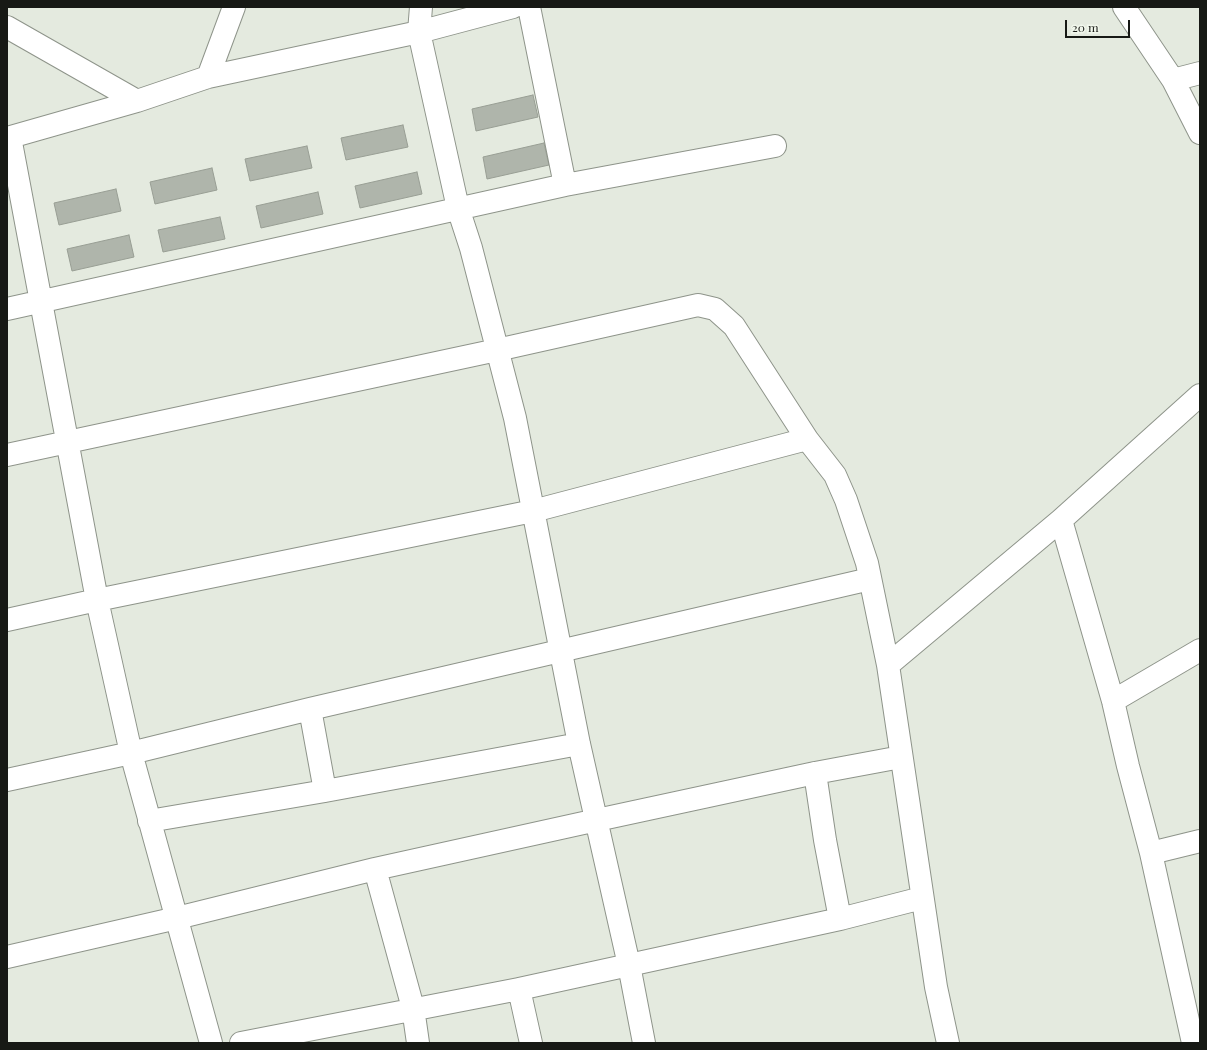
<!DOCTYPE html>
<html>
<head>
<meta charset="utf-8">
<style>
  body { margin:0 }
  #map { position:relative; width:1207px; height:1050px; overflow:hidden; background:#e4eadf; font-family:"Playfair Display",serif }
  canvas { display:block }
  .frame { position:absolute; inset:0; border:8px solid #171915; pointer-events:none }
  .scale { position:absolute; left:1065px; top:20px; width:65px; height:18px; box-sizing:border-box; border:2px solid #171915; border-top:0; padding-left:5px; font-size:12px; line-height:14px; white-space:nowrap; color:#171915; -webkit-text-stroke:3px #f1f7ec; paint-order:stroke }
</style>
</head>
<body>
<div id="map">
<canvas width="1207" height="1050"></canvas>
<div class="frame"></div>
<div class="scale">20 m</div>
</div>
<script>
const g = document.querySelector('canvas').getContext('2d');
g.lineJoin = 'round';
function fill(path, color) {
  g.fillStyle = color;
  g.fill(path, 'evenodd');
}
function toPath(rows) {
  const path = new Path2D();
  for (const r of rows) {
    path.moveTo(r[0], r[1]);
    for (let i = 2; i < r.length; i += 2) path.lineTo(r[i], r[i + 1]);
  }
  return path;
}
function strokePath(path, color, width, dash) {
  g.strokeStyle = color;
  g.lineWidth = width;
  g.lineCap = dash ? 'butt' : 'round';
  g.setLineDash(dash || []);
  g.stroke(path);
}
const building = toPath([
  [533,95,538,117,476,131,472,109,533,95],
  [403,125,408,147,346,160,341,138,403,125],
  [544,143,549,165,487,179,483,157,544,143],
  [307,146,312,168,250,181,245,159,307,146],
  [212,168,217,190,155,204,150,182,212,168],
  [417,172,422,194,360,208,355,186,417,172],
  [116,189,121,211,59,225,54,203,116,189],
  [318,192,323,214,261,228,256,206,318,192],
  [220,217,225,239,163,252,158,230,220,217],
  [129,235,134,257,72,271,67,249,129,235]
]);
fill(building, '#afb5ab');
strokePath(building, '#989e94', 1);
const minor = toPath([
  [421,7,419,32,458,208,471,248,515,418,579,744,629,965,644,1043],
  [529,7,565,185],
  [1124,7,1173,80,1200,133],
  [7,27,137,101],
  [208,77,234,7],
  [1173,80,1200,73],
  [10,137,97,600,131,753,211,1043],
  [7,138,137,101,208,77,419,32,513,7],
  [7,309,565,185,775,146],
  [7,455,497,350,698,305,715,309,734,326,807,439,835,475,846,500,867,563,888,665,936,987,948,1043],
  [1061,520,1113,701,1128,766,1151,853,1193,1043],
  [7,620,97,600,533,511,807,439],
  [888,665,1061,520,1200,395],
  [1113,701,1200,650],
  [310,709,325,791],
  [815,773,825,840,840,919],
  [7,780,131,753,310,709,870,579],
  [149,821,325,791,579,744],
  [1151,853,1200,841],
  [375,869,413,1008,418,1043],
  [7,957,177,918,375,869,597,820,815,773,901,757],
  [519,989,531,1043],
  [241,1043,519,989,840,919,922,898]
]);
strokePath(minor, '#8e948a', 24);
strokePath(minor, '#fff', 22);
</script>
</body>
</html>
